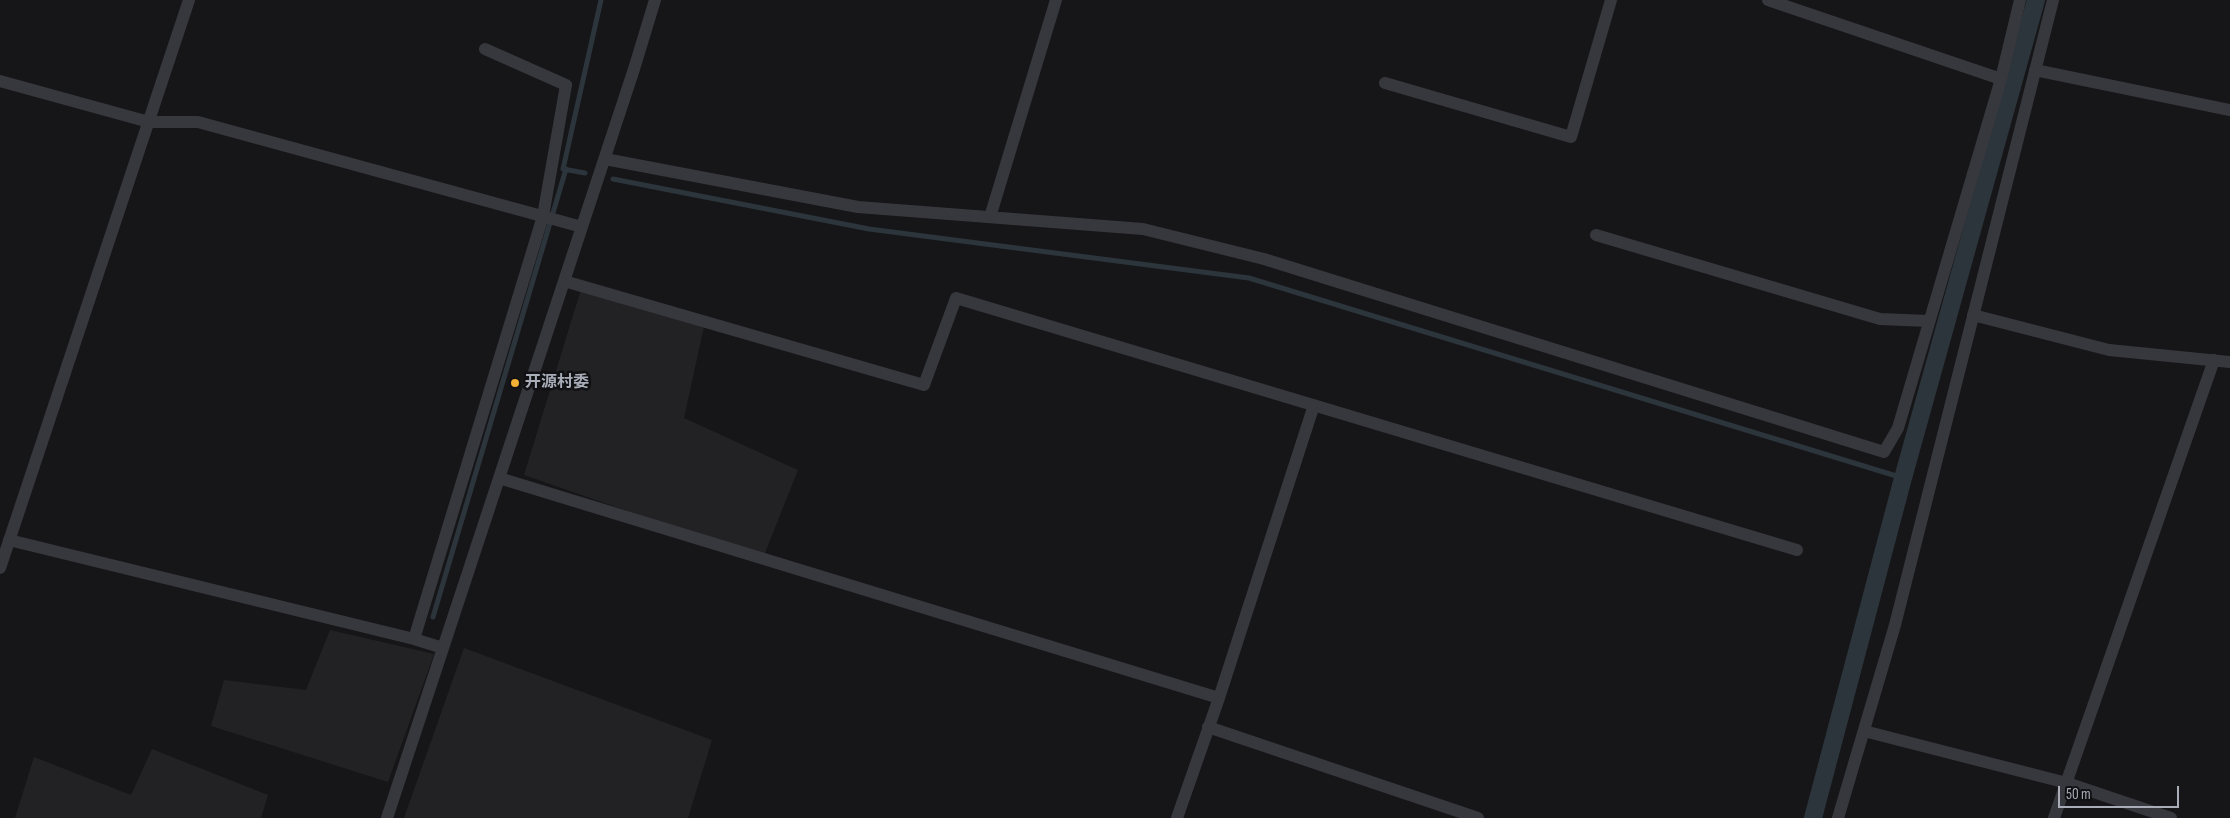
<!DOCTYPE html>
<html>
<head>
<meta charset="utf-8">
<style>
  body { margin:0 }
  #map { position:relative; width:2230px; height:818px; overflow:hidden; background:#161618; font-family:"Sofia Sans Condensed",sans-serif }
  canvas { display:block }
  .scale { position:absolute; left:2058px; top:786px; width:121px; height:22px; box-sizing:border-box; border:2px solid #a8adb8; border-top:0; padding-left:6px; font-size:15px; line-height:18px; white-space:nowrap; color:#a8adb8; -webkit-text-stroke:4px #111113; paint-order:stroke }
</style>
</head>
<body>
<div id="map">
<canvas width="2230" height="818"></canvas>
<div class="scale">50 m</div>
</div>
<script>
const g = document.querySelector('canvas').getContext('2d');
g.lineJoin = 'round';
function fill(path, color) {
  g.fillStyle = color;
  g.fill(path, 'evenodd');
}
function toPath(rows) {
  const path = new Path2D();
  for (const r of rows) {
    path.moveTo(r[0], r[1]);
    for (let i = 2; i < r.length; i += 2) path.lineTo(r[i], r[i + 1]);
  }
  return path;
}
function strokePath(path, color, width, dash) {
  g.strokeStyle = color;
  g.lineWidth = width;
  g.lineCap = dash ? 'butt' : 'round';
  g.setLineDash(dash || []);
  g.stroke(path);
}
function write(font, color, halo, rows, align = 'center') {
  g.font = font + ' "Sofia Sans Condensed","Noto Sans SC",sans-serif';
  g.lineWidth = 5;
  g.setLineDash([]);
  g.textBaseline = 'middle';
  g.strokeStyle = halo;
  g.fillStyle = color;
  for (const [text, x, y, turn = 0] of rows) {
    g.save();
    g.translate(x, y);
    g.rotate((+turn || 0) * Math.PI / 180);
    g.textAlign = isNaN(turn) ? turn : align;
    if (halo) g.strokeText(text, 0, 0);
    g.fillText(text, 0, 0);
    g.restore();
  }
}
fill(toPath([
  [582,286,705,322,684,418,798,470,763,558,524,475],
  [330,630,434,654,388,782,211,726,224,680,306,690],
  [464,648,712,740,688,818,404,818],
  [152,749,268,795,261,818,15,818,34,757,131,795]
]), '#222225');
strokePath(toPath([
  [585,173,563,169,601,0],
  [613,179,869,229,1249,278,1903,478],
  [433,617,566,169]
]), '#2c353c', 5);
strokePath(toPath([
  [1813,818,1903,478,2036,0]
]), '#2c353c', 18);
strokePath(toPath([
  [1768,0,2001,79],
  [2035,70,2230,110],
  [0,81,149,122,198,122,582,227],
  [1385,83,1571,137,1611,0],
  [605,159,858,207,1143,229,1264,259,1884,452,1898,428,2001,79,2020,0],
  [990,217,1056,0],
  [1596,235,1880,319,1929,321],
  [564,281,924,385,956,298,1797,550],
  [1973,315,2109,350,2230,362],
  [499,478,1219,698],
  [9,540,414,639,443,648],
  [0,568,189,0],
  [414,639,543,216,566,85,485,49],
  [1208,727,1478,818],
  [1864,731,2067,783,2171,818],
  [387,818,634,69,655,0],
  [1177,818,1219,698,1314,405],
  [1838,818,1895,625,2053,0],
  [2054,818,2214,360]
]), '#37383d', 12);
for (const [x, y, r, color] of [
  [515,383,5,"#f2b134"]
]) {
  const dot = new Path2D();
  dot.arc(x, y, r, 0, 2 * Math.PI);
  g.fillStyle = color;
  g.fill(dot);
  strokePath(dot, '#111113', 2);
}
write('bold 16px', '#a8adb8', '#111113', [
  ["开源村委",525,383]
], 'left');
</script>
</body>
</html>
